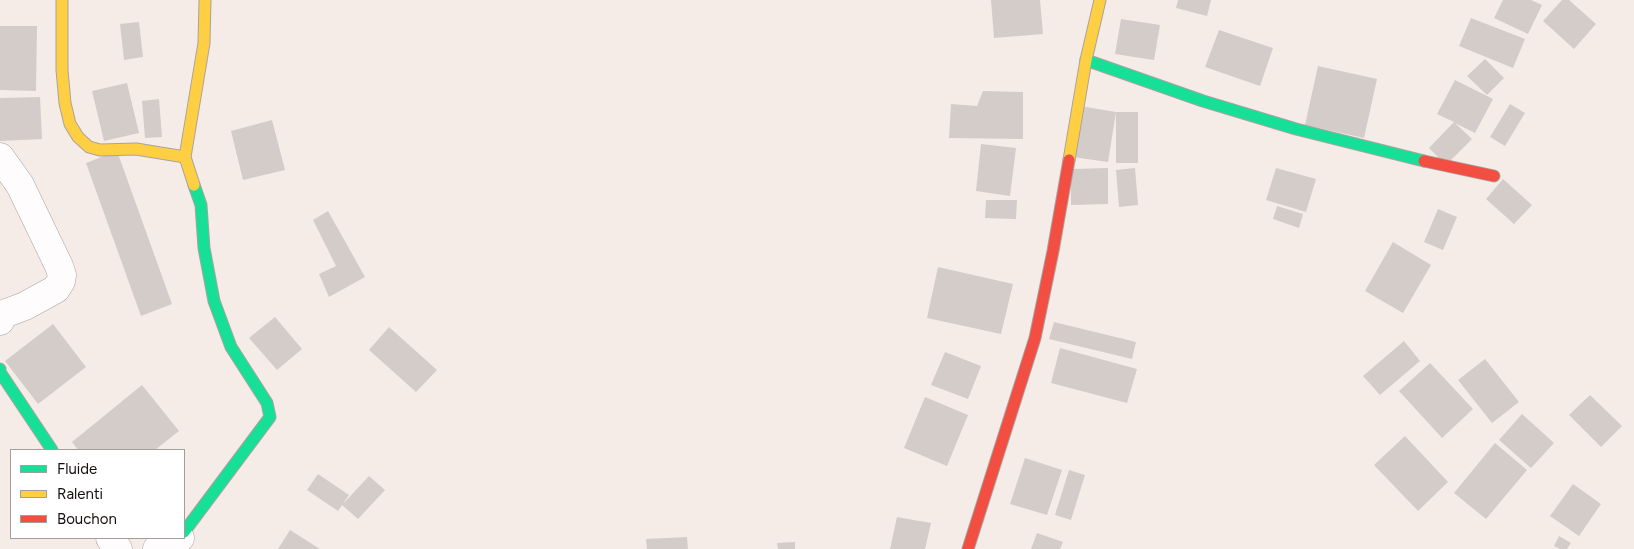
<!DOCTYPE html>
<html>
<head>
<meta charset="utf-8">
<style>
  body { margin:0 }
  #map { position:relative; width:1634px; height:549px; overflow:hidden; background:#f5ece8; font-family:Figtree,sans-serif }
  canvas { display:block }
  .legend { position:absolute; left:10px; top:449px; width:175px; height:90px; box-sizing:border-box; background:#fff; border:1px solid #a19f9e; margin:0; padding:6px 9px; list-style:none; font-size:15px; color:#150f0d }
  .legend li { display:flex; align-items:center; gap:10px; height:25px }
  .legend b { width:25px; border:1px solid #a19f9e }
</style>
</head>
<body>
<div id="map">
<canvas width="1634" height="549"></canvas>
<ul class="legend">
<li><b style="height:6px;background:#16e098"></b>Fluide</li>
<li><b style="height:6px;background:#ffcf43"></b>Ralenti</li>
<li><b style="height:6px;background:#f24e42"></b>Bouchon</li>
</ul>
</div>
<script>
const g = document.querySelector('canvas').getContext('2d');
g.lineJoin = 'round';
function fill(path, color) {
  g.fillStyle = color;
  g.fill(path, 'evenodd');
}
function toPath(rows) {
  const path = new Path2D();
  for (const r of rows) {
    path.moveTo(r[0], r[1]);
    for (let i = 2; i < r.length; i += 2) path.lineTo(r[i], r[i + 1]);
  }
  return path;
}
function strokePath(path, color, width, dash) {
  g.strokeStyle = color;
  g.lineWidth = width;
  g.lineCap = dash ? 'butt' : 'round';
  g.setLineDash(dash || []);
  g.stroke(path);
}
fill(toPath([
  [991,0,1040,0,1043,34,994,38],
  [1178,0,1211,0,1207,16,1176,8],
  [1503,0,1531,0,1542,5,1528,34,1494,18],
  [1562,0,1569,0,1596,24,1574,49,1543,21],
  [1471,18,1525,39,1513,68,1459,46],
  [1121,19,1160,25,1154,60,1115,54],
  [139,22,143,57,124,60,120,24],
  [0,26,37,26,36,91,0,90],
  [1219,30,1273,48,1260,86,1205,67],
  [1485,59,1504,78,1487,95,1467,76],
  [1318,66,1377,79,1364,138,1305,125],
  [1455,80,1493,99,1475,133,1455,123,1472,139,1446,165,1429,148,1454,122,1437,114],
  [127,83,139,133,104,141,92,91],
  [983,91,1023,92,1023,139,949,138,951,104,977,106],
  [40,97,42,139,0,141,0,98],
  [159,99,162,137,145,138,142,101],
  [1510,104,1525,113,1505,146,1490,137],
  [1080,106,1116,112,1138,112,1138,163,1116,163,1116,112,1108,162,1073,157],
  [272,120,285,170,243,180,231,131],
  [981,144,1016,148,1010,196,976,191],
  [117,151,172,304,141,316,86,163],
  [1108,168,1108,204,1071,205,1071,169],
  [1135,168,1138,205,1119,207,1116,170],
  [1276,168,1316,179,1306,212,1266,200],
  [1503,179,1532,205,1514,224,1486,199],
  [986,200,1017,200,1016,219,985,218],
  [1277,206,1303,214,1299,228,1273,219],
  [1438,209,1457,217,1443,250,1424,242],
  [328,211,365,277,329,297,319,274,336,266,313,220],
  [1393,242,1431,265,1403,313,1365,291],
  [938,267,1013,284,1001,334,927,318],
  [275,317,302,349,277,370,249,338],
  [1054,322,1136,342,1132,359,1049,339],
  [53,324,86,367,38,404,5,361],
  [389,327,437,370,416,392,369,350],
  [1404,341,1420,361,1380,395,1363,376],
  [1060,348,1137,369,1127,403,1051,383],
  [945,352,981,366,968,399,931,385],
  [1485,359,1519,402,1492,423,1458,380],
  [1430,363,1473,409,1442,438,1399,391],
  [142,385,179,431,155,450,78,450,72,442],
  [1590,395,1622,426,1601,447,1569,415],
  [925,397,968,415,947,466,904,448],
  [1522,414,1554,443,1531,468,1499,440],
  [1405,436,1448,482,1418,511,1374,465],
  [1495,443,1527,470,1486,519,1454,493],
  [1025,458,1062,470,1047,515,1010,504],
  [1069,470,1085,475,1071,520,1055,515],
  [318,474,349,495,338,511,307,490],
  [369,476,385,490,358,519,342,505],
  [1573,484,1601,504,1579,536,1550,516],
  [897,517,931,523,925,549,890,549],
  [290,530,320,549,278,549],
  [1037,533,1063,542,1060,549,1031,549],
  [1559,536,1571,543,1567,549,1560,549,1554,546],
  [687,537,688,549,647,549,646,539],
  [795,542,795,549,778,549,777,543]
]), '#d3ccc9');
const street = toPath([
  [0,157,20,185,59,266,62,275,61,281,56,289,25,306,4,314,0,321],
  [110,538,118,549],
  [157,549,180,538]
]);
const fast = toPath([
  [1086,60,1203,101,1296,129,1424,161],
  [0,369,0,372,52,450],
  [184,532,270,417,267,403,231,347,214,301,204,248,201,205,194,185]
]);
const slow = toPath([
  [62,0,62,70,65,103,70,124,78,137,89,147,100,150,136,149,185,157],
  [1069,160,1086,60,1100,0],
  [194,185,185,157,204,43,205,0]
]);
const jam = toPath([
  [1424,161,1494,176],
  [968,549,1035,338,1053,251,1069,160]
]);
strokePath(street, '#a9a29f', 29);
strokePath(fast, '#a9a29f', 13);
strokePath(slow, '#a9a29f', 13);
strokePath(jam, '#a9a29f', 13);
strokePath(street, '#fefcfc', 28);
strokePath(fast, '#16e098', 11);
strokePath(slow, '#ffcf43', 11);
strokePath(jam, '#f24e42', 11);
</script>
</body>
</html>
